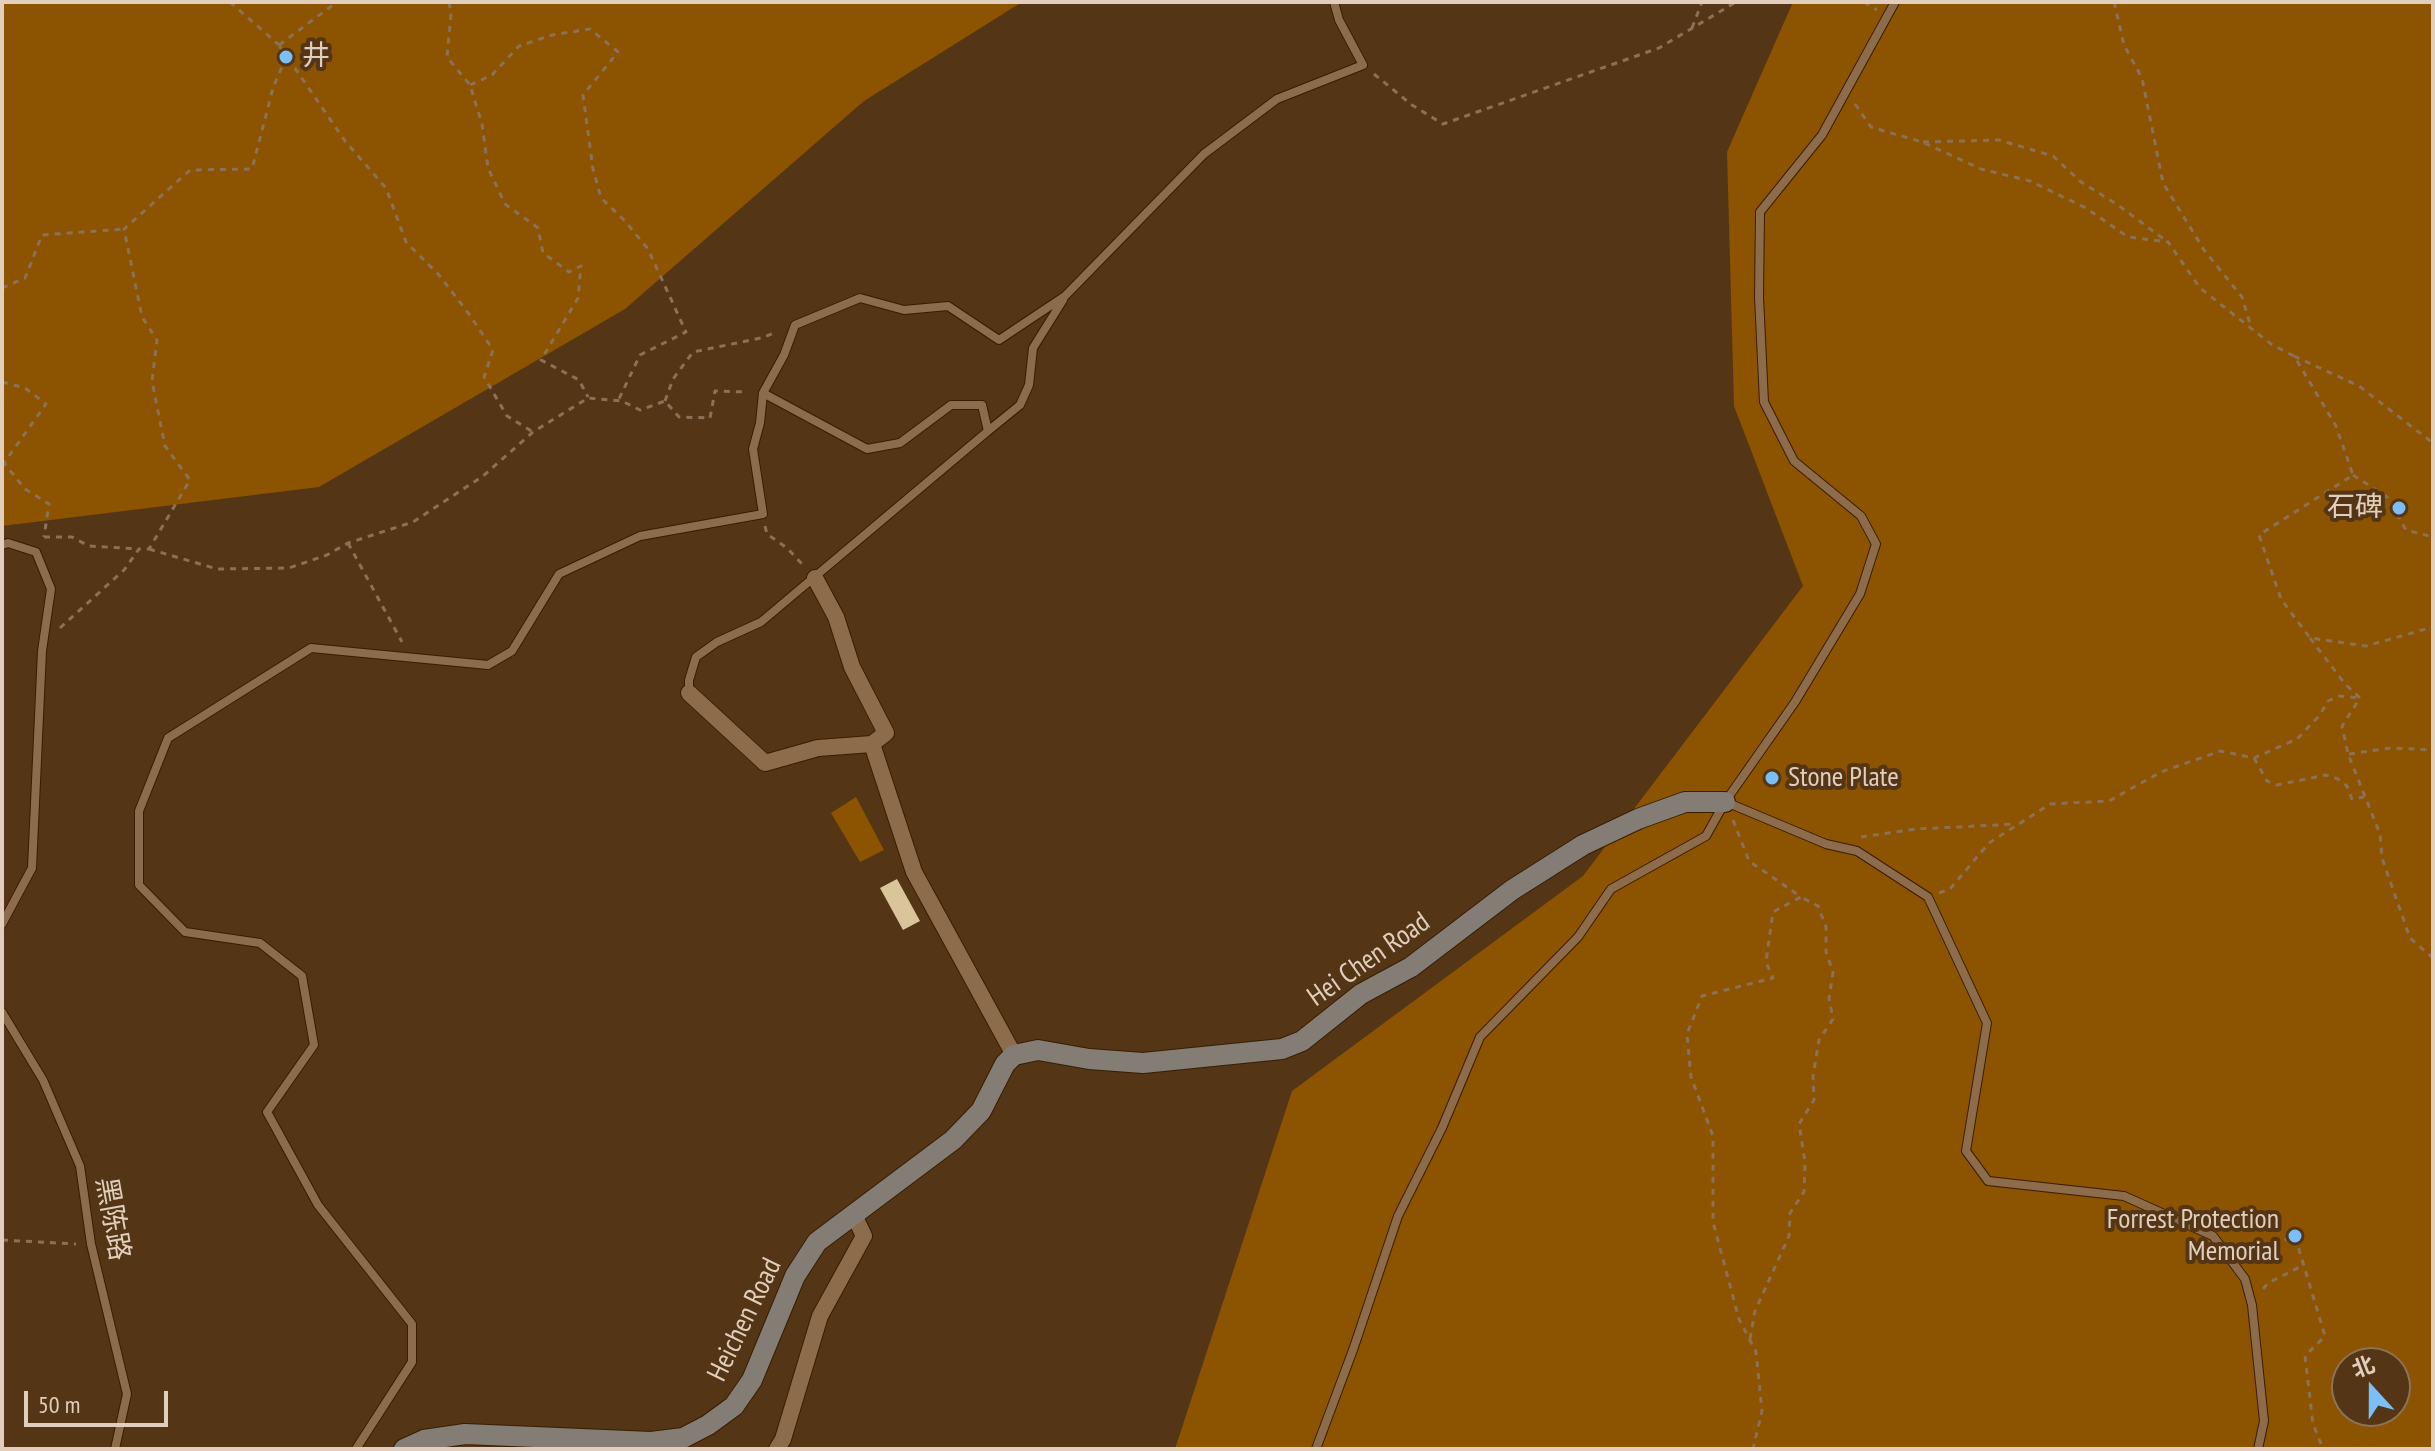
<!DOCTYPE html>
<html>
<head>
<meta charset="utf-8">
<style>
  body { margin:0 }
  #map { position:relative; width:2435px; height:1451px; overflow:hidden; background:#543616; font-family:"PT Sans Narrow","Noto Sans SC",sans-serif }
  canvas { display:block }
  .frame { position:absolute; inset:0; border:4px solid #e1cebd; pointer-events:none }
  .north { position:absolute; left:2331px; top:1347px; width:80px; height:80px; box-sizing:border-box; background:#543616; border:2px solid #8c7359; border-radius:50%; rotate:339deg; font-size:22px; font-weight:700; line-height:32px; text-align:center; color:#e1cebd }
  .north::after { content:''; display:block; margin:auto; width:28px; height:36px; background:#7bbef8; clip-path:polygon(50% 0,100% 100%,50% 72%,0 100%) }
  .scale { position:absolute; left:24px; top:1391px; width:144px; height:36px; box-sizing:border-box; border:4px solid #e1cebd; border-top:0; padding-left:10px; font-size:24px; line-height:28px; white-space:nowrap; color:#e1cebd; -webkit-text-stroke:6px #543616; paint-order:stroke }
</style>
</head>
<body>
<div id="map">
<canvas width="2435" height="1451"></canvas>
<div class="frame"></div>
<div class="north">北</div>
<div class="scale">50 m</div>
</div>
<script>
const g = document.querySelector('canvas').getContext('2d');
g.lineJoin = 'round';
function fill(path, color) {
  g.fillStyle = color;
  g.fill(path, 'evenodd');
}
function toPath(rows) {
  const path = new Path2D();
  for (const r of rows) {
    path.moveTo(r[0], r[1]);
    for (let i = 2; i < r.length; i += 2) path.lineTo(r[i], r[i + 1]);
  }
  return path;
}
function strokePath(path, color, width, dash) {
  g.strokeStyle = color;
  g.lineWidth = width;
  g.lineCap = dash ? 'butt' : 'round';
  g.setLineDash(dash || []);
  g.stroke(path);
}
function write(font, color, halo, rows, align = 'center') {
  g.font = font + ' "PT Sans Narrow","Noto Sans SC",sans-serif';
  g.lineWidth = 8;
  g.setLineDash([]);
  g.textBaseline = 'middle';
  g.strokeStyle = halo;
  g.fillStyle = color;
  for (const [text, x, y, turn = 0] of rows) {
    g.save();
    g.translate(x, y);
    g.rotate((+turn || 0) * Math.PI / 180);
    g.textAlign = isNaN(turn) ? turn : align;
    if (halo) g.strokeText(text, 0, 0);
    g.fillText(text, 0, 0);
    g.restore();
  }
}
fill(toPath([
  [2,2,1022,2,864,101,625,309,319,487,2,526],
  [1793,2,2433,2,2433,1449,1175,1449,1292,1091,1583,876,1803,586,1734,406,1727,152],
  [2347,1363,2395,1363,2395,1411,2347,1411],
  [856,797,884,850,860,862,831,813]
]), '#8c5300');
fill(toPath([
  [897,879,920,921,903,930,880,888]
]), '#d9c599');
const lane = toPath([
  [988,431,1020,405,1029,385,1033,348,1063,300],
  [2,545,8,543,36,552,51,589,42,651,32,868,2,924],
  [689,693,689,680,696,657,717,642,761,622,988,431,982,405,951,405,900,443,867,449,763,393],
  [1726,802,1826,844,1857,851,1928,897,1987,1023,1966,1151,1988,1181,2124,1196,2213,1236,2245,1279,2252,1305,2264,1421,2258,1449],
  [2,1012,43,1080,80,1166,91,1244,127,1394,115,1449],
  [356,1449,412,1362,412,1324,318,1205,267,1112,314,1045,302,976,260,943,185,932,139,885,139,811,168,738,311,648,488,665,512,651,559,574,640,536,763,514,753,449,760,423,763,393,784,355,795,325,860,298,904,310,948,306,999,340,1065,296,1204,154,1277,99,1363,65,1339,20,1334,2],
  [1316,1449,1353,1350,1398,1216,1442,1128,1480,1037,1578,937,1611,889,1706,836,1725,802,1795,702,1860,594,1876,544,1861,516,1794,461,1764,402,1759,297,1760,212,1822,135,1895,2]
]);
const street = toPath([
  [689,693,765,763,818,748,872,744,886,733,852,667,836,617,815,578],
  [872,744,914,872,1014,1055],
  [777,1449,783,1439,820,1316,864,1236,853,1213]
]);
const secondary = toPath([
  [404,1449,424,1440,465,1434,651,1442,683,1438,708,1425,734,1406,752,1380,795,1276,817,1242,953,1140,981,1111,1005,1064,1014,1055,1038,1050,1089,1059,1143,1063,1282,1049,1302,1041,1361,994,1411,967,1512,890,1583,845,1638,819,1685,802,1725,802]
]);
strokePath(lane, '#381d00', 10);
strokePath(street, '#381d00', 18);
strokePath(secondary, '#381d00', 22);
strokePath(toPath([
  [230,2,279,45],
  [449,2,451,14,447,57,470,85,482,124,488,168,505,204,538,228,543,253,569,272,581,266,578,298,541,360,579,380,588,397],
  [1864,2,1877,10],
  [2114,2,2124,45,2142,78,2163,183,2204,250,2242,297,2250,324],
  [1692,28,1702,2],
  [279,45,337,2],
  [288,58,345,141,386,188,406,242,439,275,469,314,493,350,484,377,507,416,533,432],
  [1374,74,1412,105,1443,124,1659,48,1736,2],
  [470,85,492,75,519,46,552,35,590,29,618,52,583,95,593,169,601,198,625,221,648,249,686,332,640,355,618,401],
  [1855,104,1871,127,1922,142,1981,169,2030,181,2086,208,2128,237,2168,242,2200,288,2271,344,2294,356,2336,426,2353,475,2259,535,2281,599,2310,638,2366,646,2433,627],
  [1923,142,1999,140,2053,156,2081,182,2118,205,2165,240],
  [2,288,25,278,42,235,124,229],
  [2294,356,2359,386,2433,443],
  [2,382,25,388,46,404,4,463,25,489,49,504,44,537],
  [665,401,673,379,693,352,761,338,777,332],
  [2353,475,2387,497,2406,530,2433,537],
  [765,526,767,534,787,548,803,565],
  [44,537,72,537,89,546,139,549],
  [348,543,402,642],
  [149,549,217,569,289,568,327,555,348,543,413,522,483,476,533,432,588,398,622,401,640,410,665,401,679,417,710,418,715,391,748,392],
  [2433,594,2433,595],
  [60,628,124,570,139,549,149,549,190,480,165,446,152,381,157,340,142,317,124,229,190,170,252,169,273,88,286,57,279,45],
  [2310,638,2345,684,2360,698,2342,726,2348,754,2380,834,2382,858,2410,938,2433,958],
  [2349,754,2391,748,2433,750],
  [2254,758,2267,781,2277,785,2326,775,2338,779,2347,786,2352,799,2364,797],
  [1733,820,1749,861,1801,897,1773,912,1766,962,1773,978,1702,996,1687,1034,1691,1077,1713,1136,1713,1222,1739,1319,1756,1352,1762,1411,1753,1449],
  [1861,837,1916,829,2016,824],
  [1939,893,1950,889,1989,843,2050,804,2109,801,2161,772,2220,751,2254,758,2297,739,2320,715,2328,701,2339,696,2360,698],
  [2,1240,76,1244],
  [2240,1248,2252,1253,2295,1236,2325,1336,2305,1356,2313,1424,2323,1449],
  [2263,1289,2268,1283,2304,1265],
  [1750,1339,1755,1311,1789,1236,1790,1213,1804,1192,1805,1162,1799,1124,1814,1100,1813,1076,1819,1040,1833,1019,1829,998,1833,972,1826,952,1826,927,1818,906,1801,897]
]), '#8b7157', 3, [6, 6]);
strokePath(lane, '#8c6c4b', 8);
strokePath(street, '#8c6c4b', 16);
strokePath(secondary, '#837d75', 20);
for (const [x, y, r, color] of [
  [286,57,8,"#7bbef8"],
  [2399,508,8,"#7bbef8"],
  [1772,778,8,"#7bbef8"],
  [2295,1236,8,"#7bbef8"]
]) {
  const dot = new Path2D();
  dot.arc(x, y, r, 0, 2 * Math.PI);
  g.fillStyle = color;
  g.fill(dot);
  strokePath(dot, '#543616', 3);
}
write('28px', '#e1cebd', '#543616', [
  ["井",302,57],
  ["石碑",2383,508,"right"],
  ["Stone Plate",1788,778],
  ["Forrest Protection",2279,1220,"right"],
  ["Memorial",2279,1252,"right"]
], 'left');
write('28px', '#e1cebd', '#543616', [
  ["Hei Chen Road",1369,960,-35],
  ["黑陈路",112,1219,80],
  ["Heichen Road",745,1320,-64]
]);
</script>
</body>
</html>
